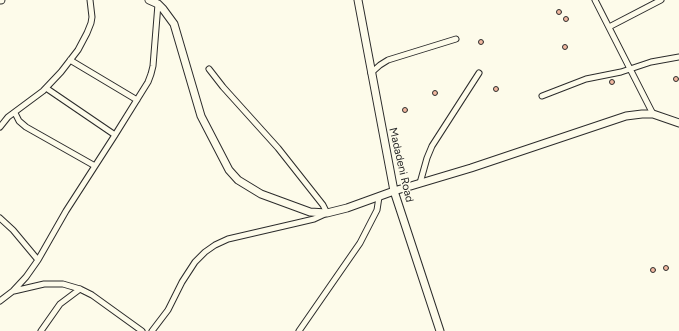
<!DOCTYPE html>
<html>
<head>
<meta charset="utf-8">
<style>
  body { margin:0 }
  canvas { display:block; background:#fdfbea }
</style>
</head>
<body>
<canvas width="679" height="331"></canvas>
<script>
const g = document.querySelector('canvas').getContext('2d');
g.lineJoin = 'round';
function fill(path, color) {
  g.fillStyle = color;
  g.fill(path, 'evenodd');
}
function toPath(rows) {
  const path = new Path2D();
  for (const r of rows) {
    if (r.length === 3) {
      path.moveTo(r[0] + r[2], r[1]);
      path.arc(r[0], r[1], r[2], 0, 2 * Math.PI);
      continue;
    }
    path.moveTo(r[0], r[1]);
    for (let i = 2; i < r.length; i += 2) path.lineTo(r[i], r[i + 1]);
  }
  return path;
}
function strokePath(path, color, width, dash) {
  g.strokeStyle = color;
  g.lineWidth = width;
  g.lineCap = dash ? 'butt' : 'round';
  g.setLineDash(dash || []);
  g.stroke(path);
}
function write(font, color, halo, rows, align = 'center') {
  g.font = font + ' Figtree,sans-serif';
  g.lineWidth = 3;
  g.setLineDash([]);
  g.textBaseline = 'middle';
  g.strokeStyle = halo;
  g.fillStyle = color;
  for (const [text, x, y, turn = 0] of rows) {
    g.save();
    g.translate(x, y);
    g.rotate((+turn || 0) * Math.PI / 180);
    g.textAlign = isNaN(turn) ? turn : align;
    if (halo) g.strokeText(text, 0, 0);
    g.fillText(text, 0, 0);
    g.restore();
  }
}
const building = toPath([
  [559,12,2.5],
  [566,19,2.5],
  [481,42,2.5],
  [565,47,2.5],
  [676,79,2.5],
  [612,82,2.5],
  [496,89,2.5],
  [435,93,2.5],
  [405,110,2.5],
  [666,268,2.5],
  [653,270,2.5]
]);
fill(building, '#f2b8a0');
strokePath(building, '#2b2b2b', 1);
const street = toPath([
  [595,0,653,114],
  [609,27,661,0],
  [70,60,137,100],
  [371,73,380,65,388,60,456,39],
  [46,88,115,135],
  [542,96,586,79,621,72,651,62,679,57],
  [15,113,19,121,26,127,95,166],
  [0,127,8,117,43,91,61,72,78,50,87,33,91,23,92,17,90,0],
  [420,183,427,158,432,146,479,73],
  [0,218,13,230,38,260],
  [14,291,44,284,63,284,80,289,92,295,142,331],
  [0,301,13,291,26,277,38,260,66,211,115,135,148,82,151,74,153,66,158,4],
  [41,331,60,304,80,289],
  [152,331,168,310,182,282,195,262,205,252,215,245,228,239,297,223,314,219,327,213,323,205,278,148,223,87,209,69],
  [299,331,360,243,377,210,379,197]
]);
const secondary = toPath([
  [0,0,1,0],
  [149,0,158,4,163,9,174,24,201,116,229,170,238,180,261,194,310,212,327,213,347,208,394,191,471,168,626,116,642,114,653,114,679,123],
  [358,0,394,191,440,331]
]);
strokePath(street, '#2b2b2b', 7);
strokePath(secondary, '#2b2b2b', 9);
strokePath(street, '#fdfbea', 5);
strokePath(secondary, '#fdfbea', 7);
write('11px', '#2b2b2b', '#fdfbea', [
  ["Madadeni Road",401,165,77]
]);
</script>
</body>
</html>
